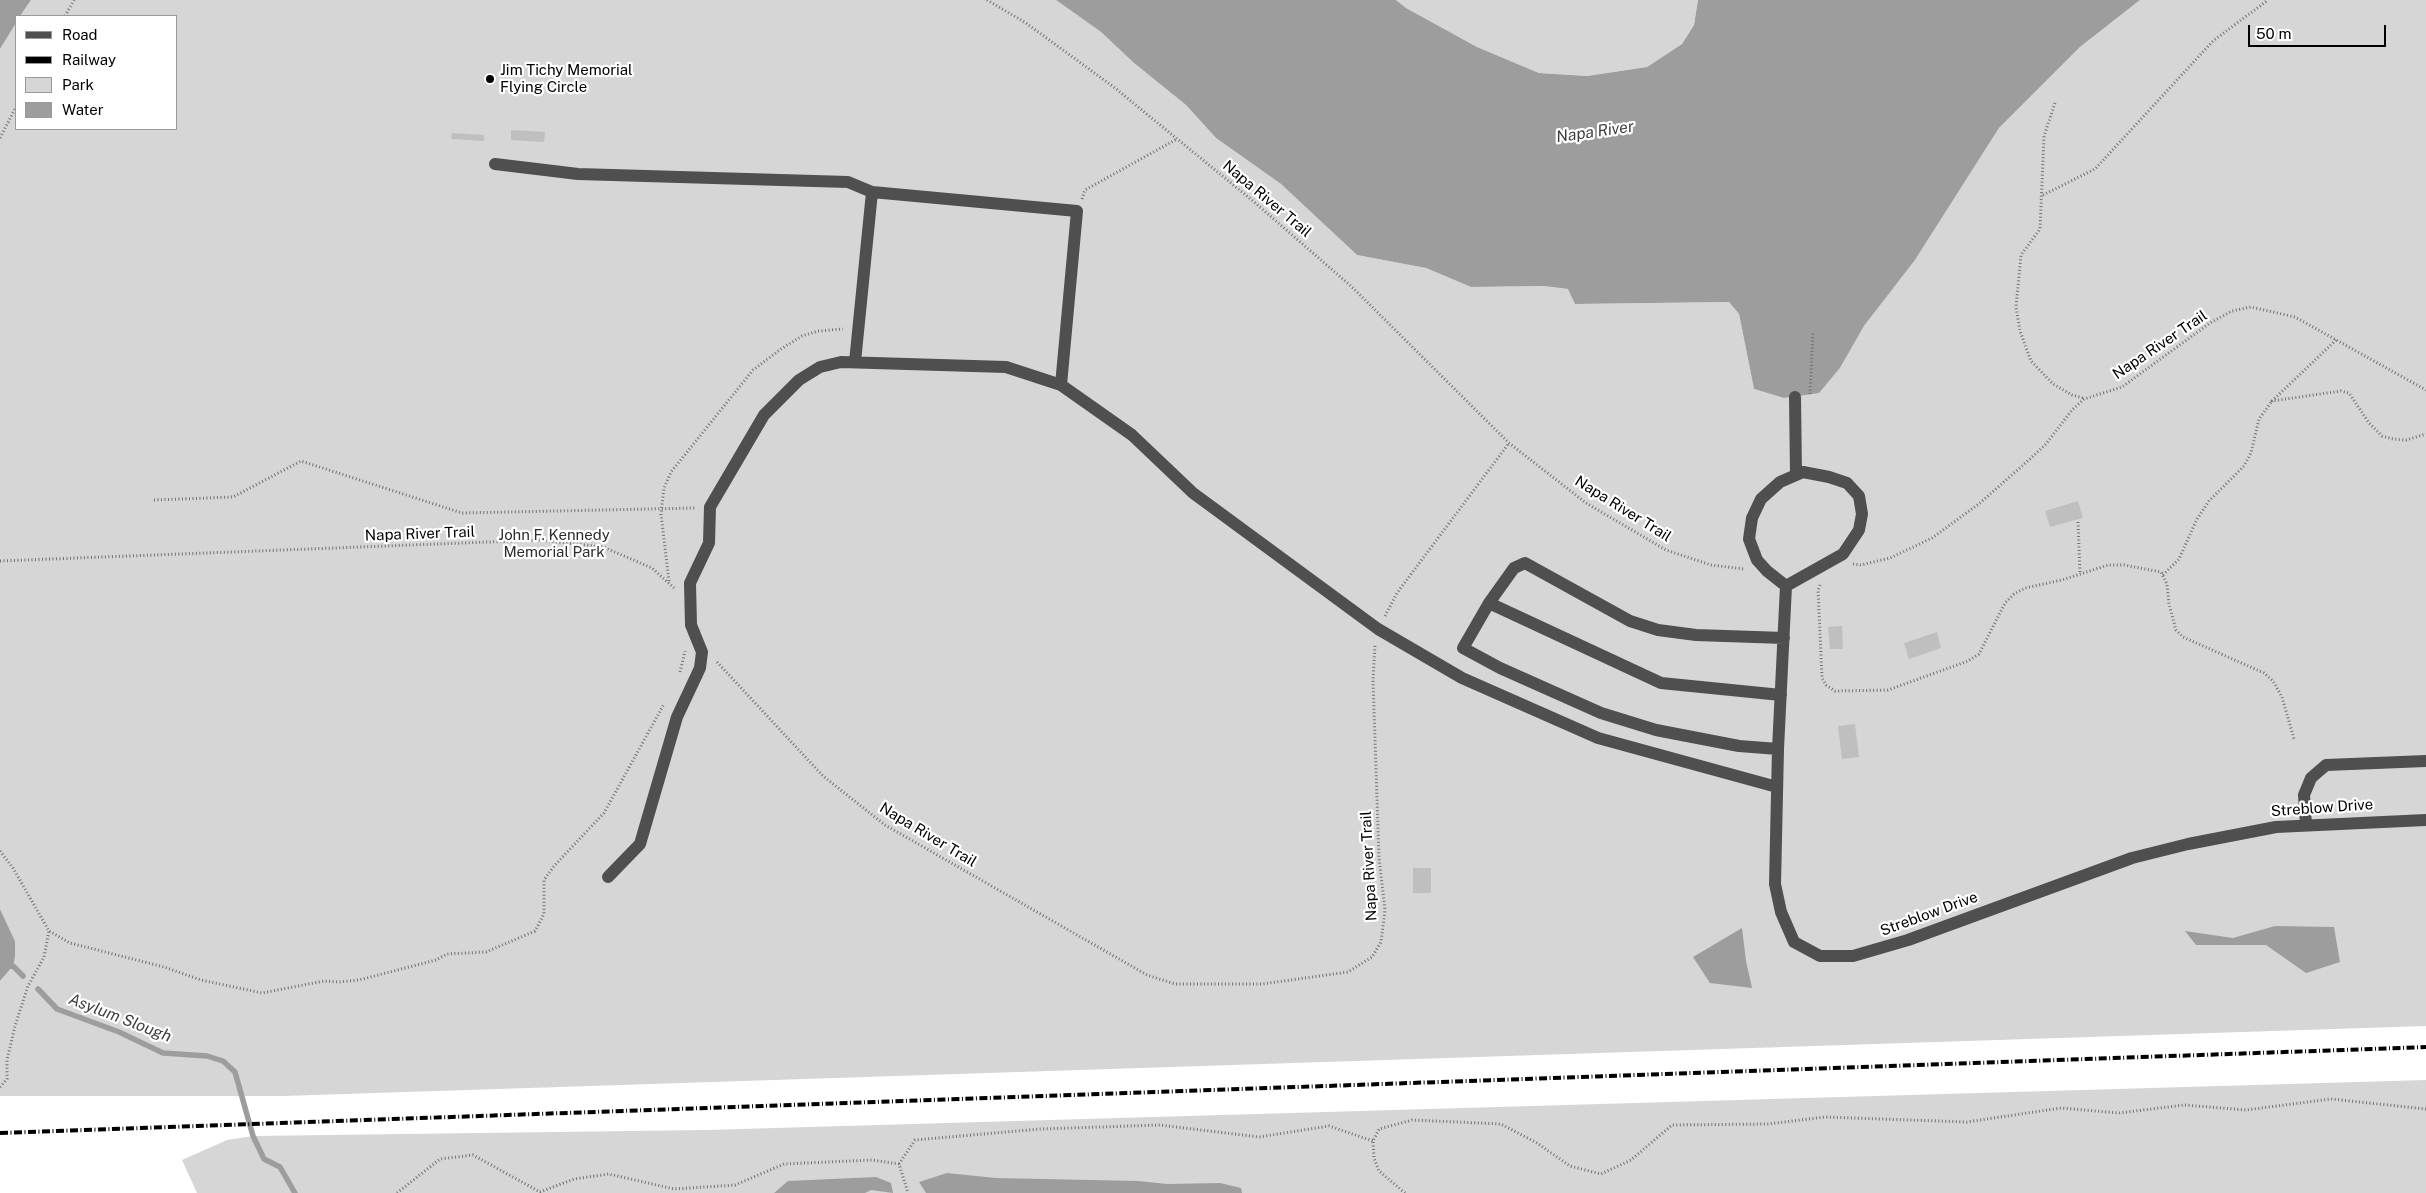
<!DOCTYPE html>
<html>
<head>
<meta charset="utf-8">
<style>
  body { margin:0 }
  #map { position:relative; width:2426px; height:1193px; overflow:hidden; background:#fff; font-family:"Public Sans",sans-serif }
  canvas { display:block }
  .legend { position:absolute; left:15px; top:15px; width:162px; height:115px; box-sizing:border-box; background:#fff; border:1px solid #999; margin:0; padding:6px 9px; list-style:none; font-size:15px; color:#000 }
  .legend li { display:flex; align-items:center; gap:10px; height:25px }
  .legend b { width:25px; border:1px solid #999 }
  .scale { position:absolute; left:2248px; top:25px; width:138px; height:22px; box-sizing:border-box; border:2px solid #000; border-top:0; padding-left:6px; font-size:15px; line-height:18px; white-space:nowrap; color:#000; -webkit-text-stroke:4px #fff; paint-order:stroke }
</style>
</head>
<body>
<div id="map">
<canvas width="2426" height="1193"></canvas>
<ul class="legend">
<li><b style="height:6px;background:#4f4f4f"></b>Road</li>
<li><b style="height:6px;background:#000"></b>Railway</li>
<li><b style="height:14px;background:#d6d6d6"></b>Park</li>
<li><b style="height:14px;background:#9d9d9d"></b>Water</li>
</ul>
<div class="scale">50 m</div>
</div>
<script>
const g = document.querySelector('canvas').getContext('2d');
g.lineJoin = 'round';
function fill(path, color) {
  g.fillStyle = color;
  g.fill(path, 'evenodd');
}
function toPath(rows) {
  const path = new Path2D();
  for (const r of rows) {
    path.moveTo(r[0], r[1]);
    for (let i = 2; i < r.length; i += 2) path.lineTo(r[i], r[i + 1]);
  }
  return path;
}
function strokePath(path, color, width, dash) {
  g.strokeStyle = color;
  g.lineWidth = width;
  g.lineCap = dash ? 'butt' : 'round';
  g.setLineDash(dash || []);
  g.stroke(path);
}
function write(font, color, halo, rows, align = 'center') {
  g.font = font + ' "Public Sans",sans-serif';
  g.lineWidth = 4.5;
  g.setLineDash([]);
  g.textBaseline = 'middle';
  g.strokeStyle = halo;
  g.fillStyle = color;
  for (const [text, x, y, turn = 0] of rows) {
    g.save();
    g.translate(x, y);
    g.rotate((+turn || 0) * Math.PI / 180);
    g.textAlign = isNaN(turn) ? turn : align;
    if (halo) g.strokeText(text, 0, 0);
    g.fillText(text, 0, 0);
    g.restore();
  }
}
fill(toPath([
  [31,0,1056,0,1101,32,1134,63,1186,105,1216,138,1281,184,1357,255,1426,268,1471,287,1544,286,1569,289,1575,304,1729,302,1739,314,1754,389,1784,398,1819,392,1840,368,1864,326,1915,260,1999,128,2080,47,2140,0,2426,0,2426,1026,284,1096,0,1096,0,981,13,966,15,957,15,941,0,909,0,49,16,23,16,129,176,129,176,16,20,16],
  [1396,0,1698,0,1694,25,1682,44,1647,67,1587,76,1539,73,1477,47,1406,8],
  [2426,1080,2426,1193,197,1193,182,1160,227,1140,253,1136,706,1130]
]), '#d6d6d6');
fill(toPath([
  [0,0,31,0,20,16,16,16,16,23,0,49],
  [1056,0,1396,0,1406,8,1477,47,1539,73,1587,76,1647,67,1682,44,1694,25,1698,0,2140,0,2080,47,1999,128,1915,260,1864,326,1840,368,1819,393,1784,398,1754,389,1739,314,1729,302,1575,304,1568,289,1544,286,1471,287,1426,268,1357,255,1281,184,1216,138,1186,105,1134,63,1101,32],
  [0,909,15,941,15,957,13,966,0,981],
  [2275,926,2334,927,2340,962,2306,973,2266,945,2196,945,2185,931,2233,938],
  [1742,928,1746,961,1752,988,1710,983,1693,957],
  [947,1173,996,1178,1138,1181,1167,1184,1220,1183,1241,1188,1242,1193,926,1193,919,1182],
  [876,1177,891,1183,893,1193,871,1190,865,1193,774,1193,788,1181]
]), '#9d9d9d');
strokePath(toPath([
  [0,967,13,966,23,976],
  [38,989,57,1009,119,1032,163,1053,207,1056,223,1061,235,1072,253,1136,264,1159,280,1167,295,1193]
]), '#9d9d9d', 5.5);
fill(toPath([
  [511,130,545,132,544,142,511,140],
  [452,133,484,135,484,141,451,139],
  [2078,501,2083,518,2050,527,2045,511],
  [1842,626,1843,649,1830,649,1828,627],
  [1937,632,1941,648,1909,659,1904,643],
  [1855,724,1859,757,1842,759,1838,726],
  [1413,868,1431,868,1431,893,1413,893]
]), '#bfbfbf');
strokePath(toPath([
  [987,0,1026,23,1115,88,1253,201,1352,287,1509,443,1586,503,1666,550,1711,565,1744,569],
  [65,16,74,0],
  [2055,103,2044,136,2040,229,2021,255,2016,307,2020,331,2031,361,2053,384,2072,395,2083,398],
  [0,138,16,107],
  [2043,195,2095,169,2213,41,2268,0],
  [1082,199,1085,190,1177,139],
  [2336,340,2272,401,2341,391,2349,393,2369,423,2382,436,2393,439,2406,440,2426,434],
  [1810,394,1813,332],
  [154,500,233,497,301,461,462,513,695,508],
  [2078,522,2080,573],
  [0,561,540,540,603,547,652,568,674,588],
  [1853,564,1861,565,1890,558,1932,538,1980,503,2030,459,2046,444,2072,410,2084,399,2122,387,2210,323,2232,311,2251,307,2295,317,2426,390],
  [2163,575,2179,559,2197,519,2209,501,2244,466,2251,453,2259,419,2272,401],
  [669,581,661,514,664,488,671,472,753,370,781,349,802,336,818,331,843,329],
  [1820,585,1818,590,1822,678,1826,685,1835,691,1888,690,1968,661,1979,654,2005,603,2014,594,2025,588,2062,580,2108,565,2124,565,2161,572,2167,584,2169,604,2176,630,2183,637,2264,673,2273,681,2282,697,2294,739],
  [1385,616,1397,593,1509,443],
  [717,662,823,776,885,825,1147,975,1175,984,1262,984,1348,972,1372,957,1381,942,1385,910,1379,858,1373,680,1375,645],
  [680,672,685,651],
  [0,851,13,868,49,931,70,943,164,967,201,980,262,993,324,981,339,982,359,980,436,960,447,954,486,952,535,931,544,914,544,880,554,866,604,813,664,704],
  [0,1087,7,1079,7,1060,15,1026,28,986,44,957,49,931],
  [899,1164,915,1140,1040,1129,1160,1125,1259,1137,1329,1126,1373,1141],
  [397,1193,440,1159,473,1155,540,1192,574,1179,609,1174,674,1189,735,1185,784,1164,872,1160,899,1164,908,1193],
  [1405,1193,1379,1171,1374,1158,1373,1141,1379,1129,1412,1120,1501,1124,1537,1143,1570,1166,1601,1174,1631,1160,1672,1125,1768,1124,1825,1117,1967,1122,2061,1108,2119,1113,2184,1105,2246,1110,2331,1099,2426,1109]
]), '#717171', 3, [1, 2.5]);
strokePath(toPath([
  [495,164,578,174,848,182,872,192],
  [855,362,872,192,1077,211,1061,385],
  [1795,397,1796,474],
  [1803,472,1829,477,1847,483,1859,496,1862,514,1859,530,1843,554,1786,586,1767,571,1757,560,1749,539,1752,518,1761,499,1780,482,1803,472],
  [1786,586,1778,749,1775,884,1781,912,1794,942,1820,956,1853,956,1908,940,2132,858,2188,844,2276,827,2426,820],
  [1489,603,1661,683,1781,695],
  [1778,749,1739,746,1656,730,1601,713,1500,668,1463,648,1489,603,1514,568,1525,563,1630,621,1658,630,1696,635,1784,638],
  [2306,825,2304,795,2311,778,2326,765,2426,761],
  [608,877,640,844,677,717,700,668,702,652,691,625,690,583,709,543,710,507,764,415,799,380,820,367,841,362,1006,367,1061,385,1132,435,1193,493,1378,629,1462,678,1598,738,1777,787]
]), '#4f4f4f', 12);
strokePath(toPath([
  [0,1133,2426,1047]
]), '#000', 4, [8, 2.5, 1, 2.5]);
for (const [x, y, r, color] of [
  [490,79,5,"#000"]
]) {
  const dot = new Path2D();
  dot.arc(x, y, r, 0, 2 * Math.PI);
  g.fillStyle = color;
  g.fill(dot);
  strokePath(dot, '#fff', 2);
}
write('15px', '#000', '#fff', [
  ["Jim Tichy Memorial",500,70],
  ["Flying Circle",500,87]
], 'left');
write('15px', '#000', '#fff', [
  ["Napa River Trail",1267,199,40],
  ["Napa River Trail",2160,345,-34],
  ["Napa River Trail",1623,509,32],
  ["Napa River Trail",420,534,-2],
  ["Streblow Drive",2322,808,-4],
  ["Napa River Trail",928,835,31],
  ["Napa River Trail",1369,866,-93],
  ["Streblow Drive",1929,914,-20]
]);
write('15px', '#2d2d2d', '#fff', [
  ["John F. Kennedy",554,535],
  ["Memorial Park",554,552]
]);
write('italic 16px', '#3e3e3e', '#fff', [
  ["Napa River",1595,132,-8],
  ["Asylum Slough",120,1018,21]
]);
</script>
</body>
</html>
